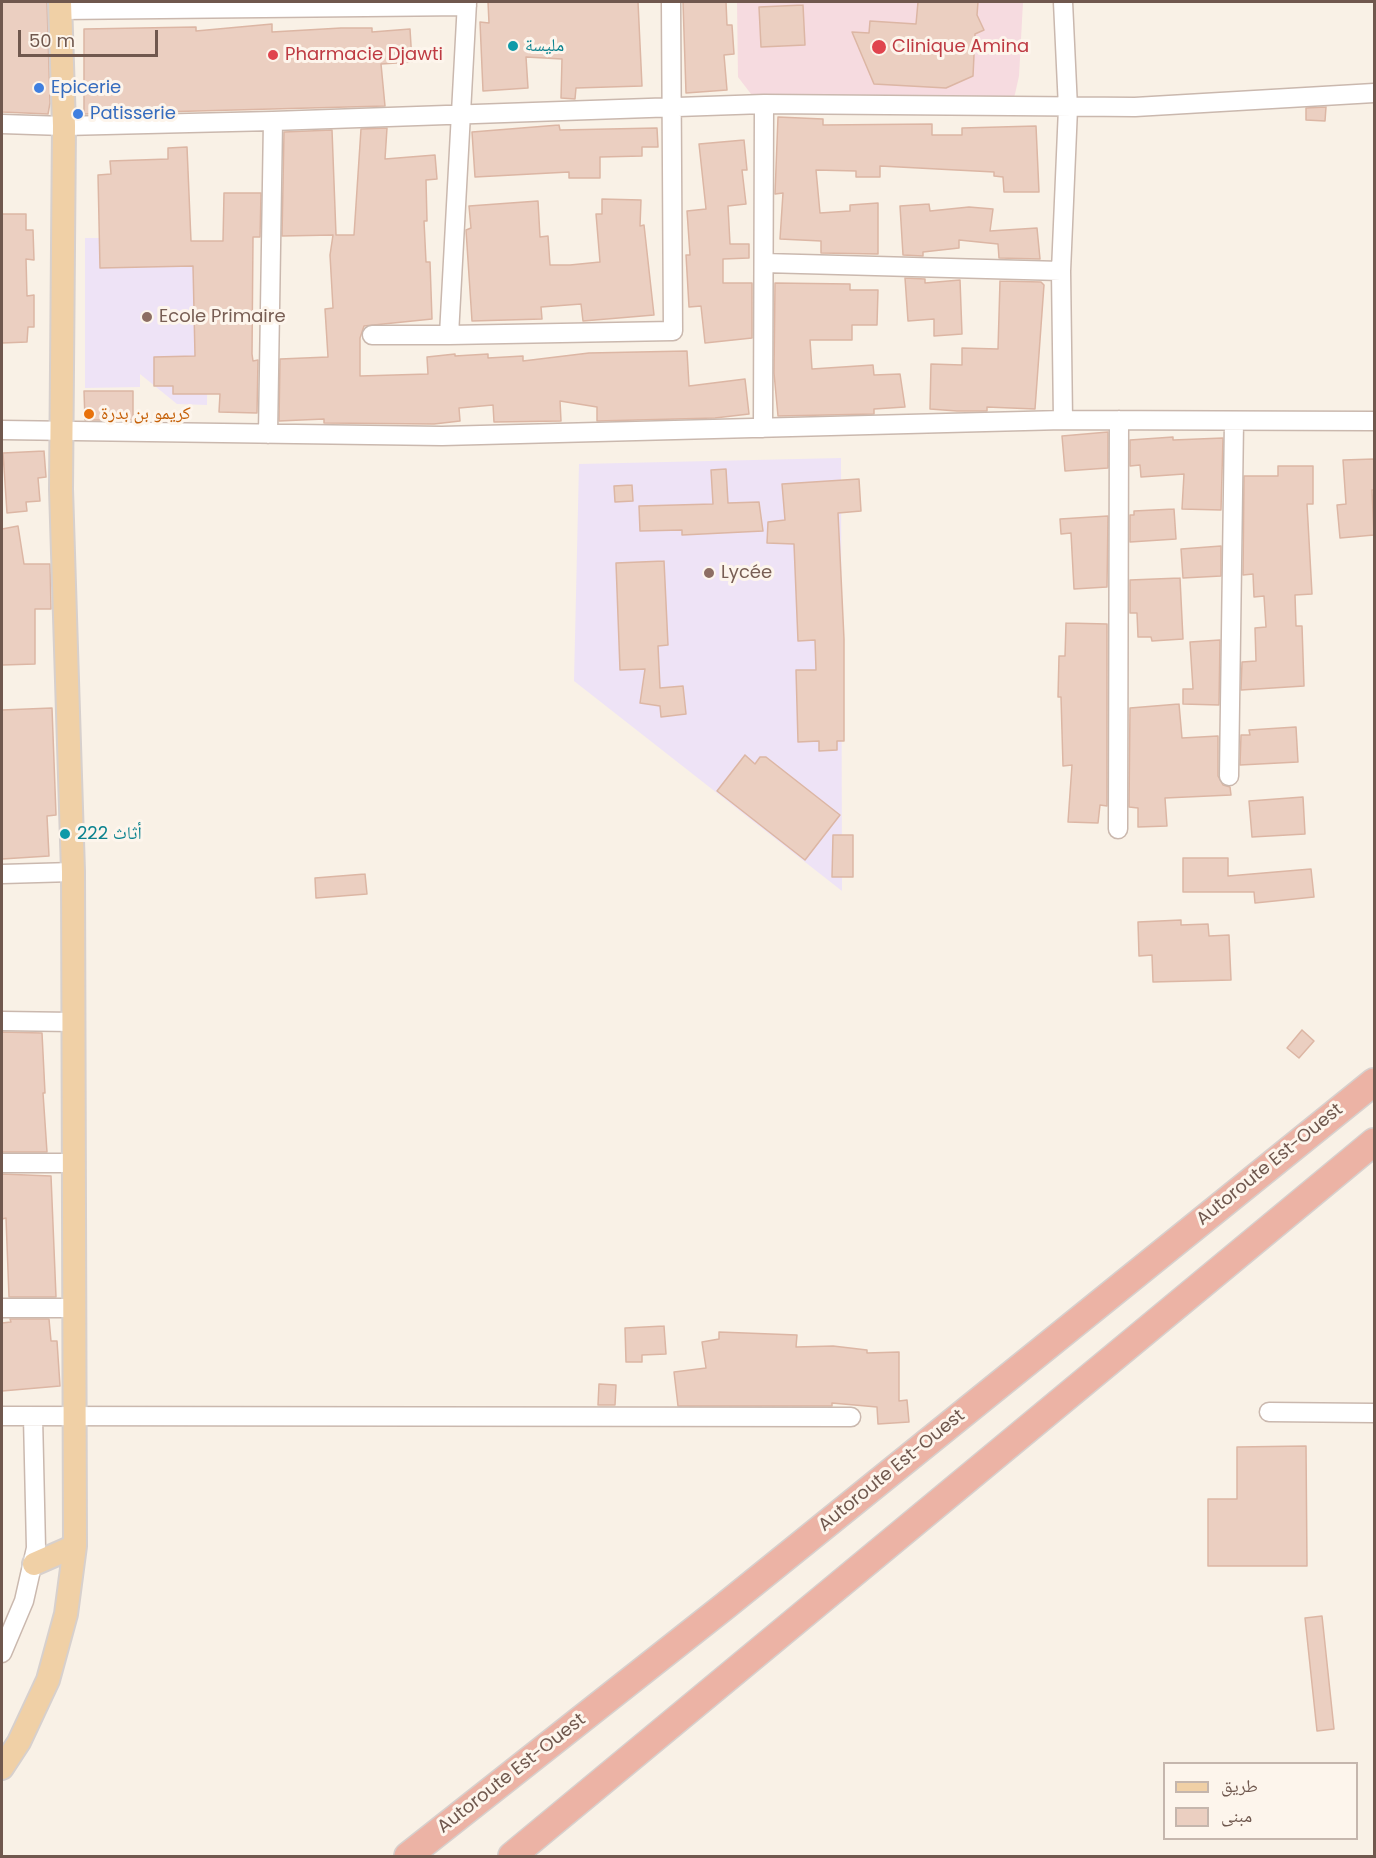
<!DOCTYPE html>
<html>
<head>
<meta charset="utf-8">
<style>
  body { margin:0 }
  #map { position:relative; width:1376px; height:1858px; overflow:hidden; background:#f9f1e6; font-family:Poppins,"Noto Naskh Arabic",sans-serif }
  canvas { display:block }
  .frame { position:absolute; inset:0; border:3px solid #70584e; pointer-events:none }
  .legend { position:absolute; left:1163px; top:1762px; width:195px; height:78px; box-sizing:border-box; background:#fdf5ec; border:2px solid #c5b6ad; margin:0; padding:8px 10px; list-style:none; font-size:18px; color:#70584e }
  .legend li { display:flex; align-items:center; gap:12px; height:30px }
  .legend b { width:30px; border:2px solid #c5b6ad }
  .scale { position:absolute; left:18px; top:30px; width:140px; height:27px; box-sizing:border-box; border:3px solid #70584e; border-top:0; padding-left:8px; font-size:18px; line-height:21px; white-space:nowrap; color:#70584e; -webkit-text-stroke:4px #fdf5ec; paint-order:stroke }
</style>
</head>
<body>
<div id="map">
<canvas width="1376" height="1858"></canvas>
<div class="frame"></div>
<ul class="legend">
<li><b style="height:8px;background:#f0d0a6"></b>طريق</li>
<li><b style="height:16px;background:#ebcfc1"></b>مبنى</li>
</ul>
<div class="scale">50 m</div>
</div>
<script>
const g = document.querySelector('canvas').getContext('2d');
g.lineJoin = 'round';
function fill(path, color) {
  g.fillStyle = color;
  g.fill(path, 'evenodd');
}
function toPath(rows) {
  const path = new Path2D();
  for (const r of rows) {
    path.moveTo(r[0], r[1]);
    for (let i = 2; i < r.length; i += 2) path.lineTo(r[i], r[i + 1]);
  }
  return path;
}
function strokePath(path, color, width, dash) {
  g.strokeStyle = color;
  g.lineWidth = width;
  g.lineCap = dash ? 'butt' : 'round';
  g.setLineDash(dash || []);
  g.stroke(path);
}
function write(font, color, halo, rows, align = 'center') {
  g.font = font + ' Poppins,"Noto Naskh Arabic",sans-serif';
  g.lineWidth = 6;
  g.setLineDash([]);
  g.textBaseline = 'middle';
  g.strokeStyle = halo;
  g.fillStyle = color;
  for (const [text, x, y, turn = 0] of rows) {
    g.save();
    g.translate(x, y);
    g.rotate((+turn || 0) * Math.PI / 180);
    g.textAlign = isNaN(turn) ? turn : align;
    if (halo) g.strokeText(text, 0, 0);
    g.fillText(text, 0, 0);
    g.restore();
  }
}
fill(toPath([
  [85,238,181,238,208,259,207,405,177,404,140,374,140,387,85,388],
  [841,458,842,891,574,681,579,464]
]), '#eee3f6');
fill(toPath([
  [737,2,1023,2,1019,76,1013,103,751,94,738,77]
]), '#f6dbe0');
const building = toPath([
  [2,2,47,2,50,103,48,114,2,112,2,2],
  [488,2,638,2,642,86,576,88,575,99,561,98,562,59,526,57,528,88,483,91,480,22,489,23,488,2],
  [683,2,726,2,727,25,732,25,734,54,724,55,727,90,686,93,683,2],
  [918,2,978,2,977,15,984,30,975,34,973,76,946,88,874,84,852,32,869,33,870,21,916,24,918,2],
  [803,5,805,45,761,47,759,7,803,5],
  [272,24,272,32,341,28,372,28,372,32,410,29,412,62,381,64,385,106,84,114,84,29,196,27,196,31,272,24],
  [1326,107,1325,121,1306,120,1306,108,1326,107],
  [778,117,823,119,823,125,932,124,932,135,962,135,962,128,1036,126,1039,192,1004,192,1003,177,994,176,994,172,880,166,880,177,856,177,856,171,816,170,820,213,850,211,850,205,878,203,878,254,821,253,821,241,780,239,783,193,775,194,778,117],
  [559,125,560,130,657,128,658,147,642,147,642,156,600,157,600,178,569,178,569,172,475,177,472,132,559,125],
  [387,128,385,159,435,155,437,179,426,180,427,221,424,221,426,262,430,262,432,319,364,326,360,338,360,376,428,374,427,357,455,354,455,356,488,354,488,358,523,356,523,361,589,353,687,351,689,386,745,379,749,414,715,418,597,421,597,407,560,401,561,421,494,422,493,405,459,408,460,421,434,424,324,423,324,419,279,421,280,359,328,357,325,309,333,308,330,255,333,235,282,236,284,132,332,130,336,235,354,235,361,129,387,128],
  [744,140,747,170,742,170,746,204,728,206,730,244,749,244,749,258,723,259,723,283,752,283,752,338,705,343,701,306,689,307,686,255,690,255,687,211,706,209,699,144,744,140],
  [187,147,191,241,223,241,224,193,261,193,260,237,253,237,252,354,253,361,258,360,257,413,219,412,220,394,173,394,173,386,154,386,154,357,195,356,193,266,100,268,98,175,111,174,110,161,168,159,168,148,187,147],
  [602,199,641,200,640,226,644,225,654,315,583,321,581,304,541,307,542,319,472,321,466,230,471,228,469,206,538,201,540,237,548,236,550,265,570,265,600,262,596,214,602,214,602,199],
  [929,204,930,211,969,207,993,209,990,231,1037,228,1040,259,999,258,998,244,959,240,959,248,923,252,923,256,903,255,900,206,929,204],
  [2,214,26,214,26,230,33,230,34,260,26,259,27,296,34,295,34,327,28,327,27,342,2,343,2,214],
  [905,278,925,279,925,283,960,280,962,334,934,336,934,319,908,321,905,278],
  [1000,281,1041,282,1044,285,1035,409,987,407,987,411,957,411,930,409,931,364,962,365,962,348,998,349,1000,281],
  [775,283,850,284,850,290,878,290,877,325,852,325,852,340,810,340,812,369,873,365,874,375,900,374,905,407,874,409,874,414,778,416,774,373,775,283],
  [84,391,133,391,133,420,85,420,84,391],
  [1108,432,1108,468,1065,471,1062,436,1108,432],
  [1173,437,1173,440,1223,438,1221,510,1182,509,1184,474,1141,477,1140,465,1130,466,1130,440,1173,437],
  [44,451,46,477,38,478,40,501,26,502,27,511,7,513,3,453,44,451],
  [1374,459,1374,490,1372,490,1374,535,1340,538,1337,505,1346,504,1343,460,1374,459],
  [1278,466,1313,466,1313,504,1307,504,1312,594,1295,595,1296,626,1302,626,1304,686,1241,690,1242,662,1256,661,1255,628,1266,627,1264,596,1254,597,1253,574,1243,575,1244,476,1278,476,1278,466],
  [726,469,728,503,759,502,763,531,682,535,682,530,640,531,639,506,713,504,711,470,726,469],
  [859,479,861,511,838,513,844,639,844,741,837,741,837,750,819,751,819,741,798,742,796,670,816,670,815,640,798,641,794,544,767,543,768,522,785,520,782,484,859,479],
  [632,485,633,501,615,502,614,486,632,485],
  [1174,509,1176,539,1130,542,1130,515,1134,515,1134,511,1174,509],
  [1108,516,1107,587,1074,589,1071,533,1061,534,1060,519,1108,516],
  [18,526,24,564,50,564,51,609,35,609,35,664,2,665,2,529,18,526],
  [1221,546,1221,576,1183,578,1181,549,1221,546],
  [664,561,668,645,658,646,660,688,683,686,686,714,661,717,660,706,640,703,645,669,620,670,616,563,664,561],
  [1180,578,1183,639,1152,641,1151,637,1138,637,1137,613,1130,613,1130,580,1180,578],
  [1066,623,1107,624,1107,806,1100,805,1098,823,1068,822,1072,765,1063,766,1061,697,1058,697,1059,656,1065,656,1066,623],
  [1220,640,1219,705,1183,704,1183,689,1193,689,1190,642,1220,640],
  [1179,704,1182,738,1218,736,1218,776,1223,785,1230,787,1231,795,1165,798,1167,826,1138,827,1138,808,1129,807,1130,708,1179,704],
  [52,708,56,815,47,816,49,856,2,859,2,710,52,708],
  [1296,727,1298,762,1240,765,1241,735,1250,735,1249,730,1296,727],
  [745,755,755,764,760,757,766,757,840,815,805,860,717,791,745,755],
  [1303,797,1305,834,1252,837,1249,801,1303,797],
  [833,835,853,835,853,877,832,877,833,835],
  [1183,858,1228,858,1228,876,1311,869,1314,897,1255,903,1254,892,1183,892,1183,858],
  [365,874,367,894,316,898,315,878,365,874],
  [1181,920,1181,925,1208,924,1209,936,1229,935,1231,980,1153,982,1152,955,1139,956,1138,922,1181,920],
  [1302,1030,1314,1041,1299,1058,1287,1048,1302,1030],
  [2,1032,42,1033,45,1093,43,1093,47,1152,2,1152,2,1032],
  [2,1174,51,1176,56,1297,9,1297,6,1218,2,1219,2,1174],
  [10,1319,49,1319,51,1341,57,1341,60,1386,2,1391,2,1323,11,1322,10,1319],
  [664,1326,666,1354,642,1355,642,1362,626,1362,625,1328,664,1326],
  [719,1332,797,1335,796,1347,833,1346,867,1350,867,1353,899,1352,899,1401,907,1400,909,1422,878,1424,877,1407,832,1403,832,1406,678,1406,674,1372,706,1368,702,1342,719,1339,719,1332],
  [599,1384,616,1385,615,1405,598,1405,599,1384],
  [1306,1446,1307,1566,1208,1566,1208,1499,1237,1499,1237,1447,1306,1446],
  [1322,1616,1334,1729,1317,1731,1305,1618,1322,1616]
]);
fill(building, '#ebcfc1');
strokePath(building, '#dcb6a4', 1.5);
const minor = toPath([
  [467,2,449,335,673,331,671,2],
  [1063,2,1068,108,1061,271,1063,420],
  [59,10,467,6],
  [2,124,64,126,273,121,764,104,1135,107,1374,93],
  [764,263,1061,271],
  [372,335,449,335],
  [763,428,764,104],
  [2,430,442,436,1063,420,1374,421],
  [268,434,273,121],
  [1229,776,1234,421],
  [1118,829,1119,420],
  [2,874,73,872],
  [2,1021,73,1022],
  [2,1163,73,1163],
  [2,1308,73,1308],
  [1269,1412,1374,1413],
  [2,1416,851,1417],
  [2,1653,24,1601,36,1548,33,1417]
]);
const major = toPath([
  [34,1564,75,1546],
  [2,1768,19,1742,48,1680,66,1614,75,1546,73,872,61,489,64,126,60,2]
]);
const highway = toPath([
  [408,1856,725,1606,1374,1082],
  [512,1856,1374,1142]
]);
strokePath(minor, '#cab8ae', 21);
strokePath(major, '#d7d0cd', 26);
strokePath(highway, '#d7d0cd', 30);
strokePath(minor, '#fff', 18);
strokePath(major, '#f0d0a6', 22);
strokePath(highway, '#ecb3a5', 27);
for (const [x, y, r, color] of [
  [513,46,6,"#0f9aa8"],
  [879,47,8,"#e0444e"],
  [273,55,6,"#e0444e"],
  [39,88,6,"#3f7fe0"],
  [78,114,6,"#3f7fe0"],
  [147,317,6,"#8d6e63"],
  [89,414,6,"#e8710a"],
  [709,573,6,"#8d6e63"],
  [65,834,6,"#0f9aa8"]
]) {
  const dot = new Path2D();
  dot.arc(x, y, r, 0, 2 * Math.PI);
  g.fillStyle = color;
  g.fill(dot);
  strokePath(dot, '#fdf5ec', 2);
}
write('18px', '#0d838f', '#fdf5ec', [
  ["مليسة",525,46],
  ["أثاث 222",77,834]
], 'left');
write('18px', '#be3a42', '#fdf5ec', [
  ["Clinique Amina",892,47],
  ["Pharmacie Djawti",285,55]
], 'left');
write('18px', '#366cbe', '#fdf5ec', [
  ["Epicerie",51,88],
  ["Patisserie",90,114]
], 'left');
write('18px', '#785e54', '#fdf5ec', [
  ["Ecole Primaire",159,317],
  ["Lycée",721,573]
], 'left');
write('18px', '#c56008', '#fdf5ec', [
  ["كريمو بن بدرة",101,414]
], 'left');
write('18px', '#70584e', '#fdf5ec', [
  ["Autoroute Est-Ouest",1270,1165,-39],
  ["Autoroute Est-Ouest",892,1471,-39],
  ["Autoroute Est-Ouest",512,1774,-38]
]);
</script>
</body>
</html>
